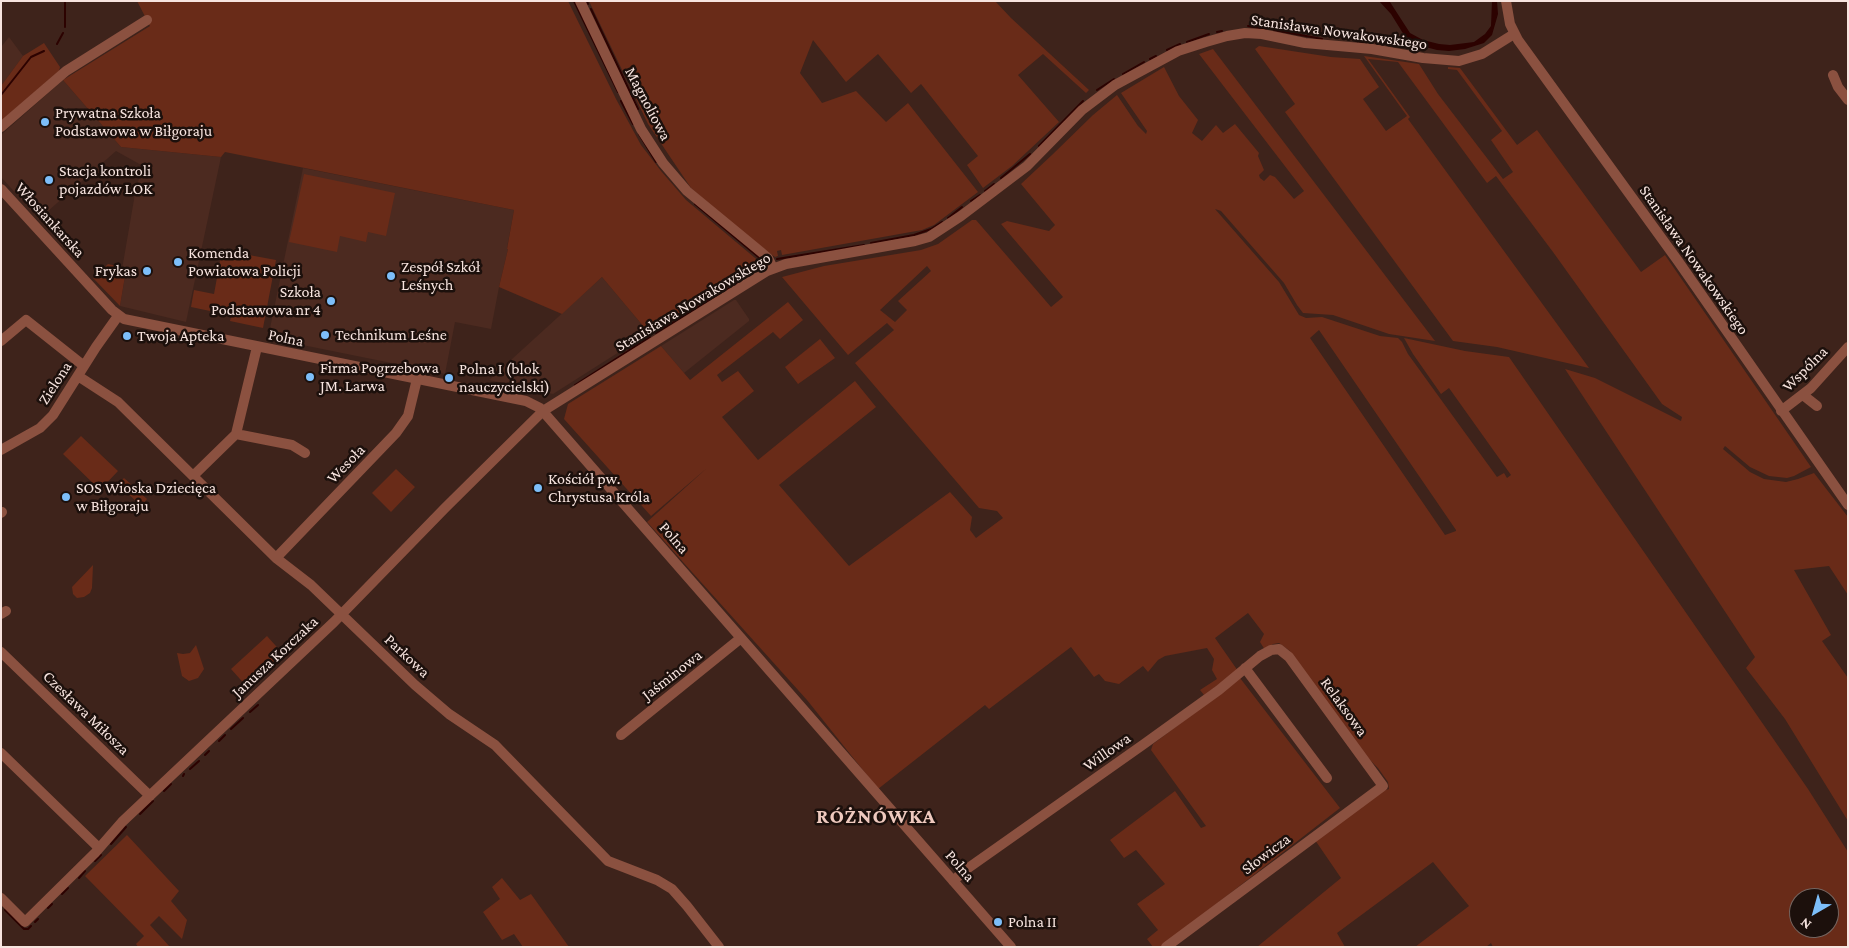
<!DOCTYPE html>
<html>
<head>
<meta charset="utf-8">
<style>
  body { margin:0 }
  #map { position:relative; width:1849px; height:948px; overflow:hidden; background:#3e231b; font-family:"Crimson Pro",serif }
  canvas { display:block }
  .frame { position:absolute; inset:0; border:2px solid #f7e4df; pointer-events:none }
  .north { position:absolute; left:1789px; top:888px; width:50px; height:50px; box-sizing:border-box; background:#1c100c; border:1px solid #746560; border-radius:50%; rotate:218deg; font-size:14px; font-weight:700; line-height:20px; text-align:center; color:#f7e4df }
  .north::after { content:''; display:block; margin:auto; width:18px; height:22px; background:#7dbef9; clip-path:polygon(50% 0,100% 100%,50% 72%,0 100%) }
</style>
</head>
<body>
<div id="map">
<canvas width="1849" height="948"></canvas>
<div class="frame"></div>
<div class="north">N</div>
</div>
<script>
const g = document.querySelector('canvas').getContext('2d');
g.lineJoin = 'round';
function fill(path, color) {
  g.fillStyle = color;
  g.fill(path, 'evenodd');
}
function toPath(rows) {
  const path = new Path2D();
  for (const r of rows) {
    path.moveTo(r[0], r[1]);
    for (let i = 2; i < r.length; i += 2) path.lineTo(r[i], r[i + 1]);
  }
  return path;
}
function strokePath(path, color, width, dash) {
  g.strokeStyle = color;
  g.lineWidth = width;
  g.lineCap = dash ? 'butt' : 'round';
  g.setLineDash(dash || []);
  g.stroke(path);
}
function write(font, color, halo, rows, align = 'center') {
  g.font = font + ' "Crimson Pro",serif';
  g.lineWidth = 5;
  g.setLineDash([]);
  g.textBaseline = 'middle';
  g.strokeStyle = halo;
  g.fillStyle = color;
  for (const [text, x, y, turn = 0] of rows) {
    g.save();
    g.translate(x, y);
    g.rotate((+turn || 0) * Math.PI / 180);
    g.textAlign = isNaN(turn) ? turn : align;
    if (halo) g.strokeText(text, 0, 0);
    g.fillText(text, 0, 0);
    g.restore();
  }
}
fill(toPath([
  [9,37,23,56,1,86,1,47],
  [63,80,121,147,221,157,186,322,120,306,125,276,121,275,136,188,143,166,116,151,39,219,1,177,1,135],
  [303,168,514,210,507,248,508,249,499,287,491,329,455,322,445,374,441,373,439,368,437,367,435,367,431,371,268,338],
  [602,277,649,333,553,394,489,380],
  [734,300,736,300,749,319,749,321,684,373,661,346]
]), '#4c2a20');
fill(toPath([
  [137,1,568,1,616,99,641,145,661,171,686,200,761,263,649,333,602,277,562,314,499,287,508,249,507,249,514,210,225,152,221,157,121,147,63,80,150,26],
  [589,1,995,1,1011,18,1089,90,1086,93,1043,54,1018,75,1059,122,1012,166,983,188,967,165,978,156,921,84,911,93,878,54,846,82,813,40,800,73,822,103,856,91,886,122,908,103,978,192,934,225,922,230,782,255,781,250,777,251,778,256,775,257,738,229,691,188,648,124],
  [44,43,60,67,59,71,1,121,1,86,23,56],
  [1259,46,1331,57,1360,59,1379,87,1363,99,1386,131,1407,116,1364,56,1419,64,1438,94,1503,179,1513,172,1491,140,1502,131,1457,70,1448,69,1448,67,1460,68,1517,145,1537,130,1641,272,1665,255,1811,467,1794,476,1787,478,1769,476,1750,467,1725,446,1723,449,1750,472,1764,479,1786,482,1798,479,1814,473,1848,517,1848,595,1829,566,1794,570,1831,635,1822,641,1848,678,1848,821,1785,719,1746,668,1755,657,1565,369,1595,378,1681,421,1682,417,1662,404,1553,252,1496,176,1487,183,1398,62,1368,59,1410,117,1408,119,1589,368,1497,347,1453,341,1285,112,1295,104,1255,49],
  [1213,49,1435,341,1389,334,1333,315,1303,313,1297,305,1284,283,1221,211,1215,209,1279,282,1299,315,1306,318,1322,317,1380,336,1398,338,1402,342,1408,354,1497,477,1504,473,1507,478,1511,475,1449,388,1441,394,1413,354,1404,338,1465,351,1509,357,1808,789,1848,852,1848,947,1493,947,1491,943,1486,947,1415,947,1469,906,1433,862,1337,933,1345,947,1257,947,1341,878,1315,840,1383,791,1389,789,1388,782,1378,768,1365,755,1292,658,1290,651,1279,643,1273,644,1265,650,1260,642,1264,634,1248,613,1215,638,1238,671,1204,695,1200,690,1217,679,1212,670,1214,659,1207,648,1165,656,1158,660,1148,672,1143,666,1119,684,1105,681,1099,674,1094,677,1071,647,989,709,985,705,878,789,807,700,647,522,707,468,651,516,564,419,568,404,661,346,690,380,788,302,803,320,780,339,773,332,717,375,722,382,738,371,754,391,722,417,758,460,855,381,876,407,779,485,849,566,950,492,972,517,970,530,976,538,1003,518,997,511,979,508,855,363,894,330,887,323,848,355,782,277,824,266,921,250,938,244,972,220,976,220,1051,307,1063,297,1001,224,1007,221,1049,231,1055,225,1021,184,1053,154,1093,115,1117,95,1138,126,1146,134,1147,131,1121,93,1164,67,1179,96,1198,120,1192,133,1202,141,1216,125,1223,133,1235,124,1259,153,1258,156,1264,170,1259,175,1260,178,1264,181,1270,175,1275,177,1294,199,1304,191,1199,54],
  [927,266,931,271,898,301,907,310,895,322,880,310],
  [1319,330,1456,530,1456,531,1445,535,1310,338],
  [1799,898,1829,898,1829,928,1799,928],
  [304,174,395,193,386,236,368,232,366,242,340,236,337,252,289,242],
  [222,250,276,260,263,328,230,321,232,312,211,308,210,311,191,307,194,290,214,294],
  [108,264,122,267,121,275,125,276,120,306,93,278],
  [820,339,835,358,798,384,785,367],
  [81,436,118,471,100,490,63,454],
  [396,469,415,487,391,512,372,493],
  [124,478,147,499,141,506,118,484],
  [93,565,92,588,90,593,84,597,77,598,73,594,72,587],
  [267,636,284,655,248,688,231,669],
  [196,645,204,669,198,678,189,681,182,676,177,653,183,654,190,653],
  [1240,678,1340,808,1161,947,1153,947,1147,939,1158,930,1137,904,1165,884,1136,850,1124,858,1110,840,1175,791,1201,828,1206,826,1151,750,1153,744],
  [127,835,179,891,171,901,187,920,182,939,159,916,150,925,170,947,138,947,136,944,144,936,85,876],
  [502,878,520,900,531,894,569,947,523,947,514,934,502,940,483,912,500,899,492,887]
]), '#692b18');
fill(toPath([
  [1379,1,1390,2,1410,33,1423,40,1439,44,1450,45,1474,42,1485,34,1491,26,1492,1,1497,1,1498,14,1492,35,1484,43,1465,49,1449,51,1437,50,1418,45,1404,35,1391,14]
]), '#2c0200');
strokePath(toPath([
  [574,1,618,92],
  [587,1,588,4],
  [591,9,638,109],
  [1248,26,1266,29],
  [65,27,65,1],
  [1274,30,1322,39],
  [1217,32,1222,31],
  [1356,41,1363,42],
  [1187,42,1209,34],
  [1376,43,1386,44],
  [57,44,63,33],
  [1393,45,1408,46,1415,42],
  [1167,50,1180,44],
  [1150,59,1156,56],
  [1123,74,1144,62],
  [1097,90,1114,79],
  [1,95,31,57,44,51],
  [621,101,633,124],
  [639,134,656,162],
  [1039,146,1083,101],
  [1001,178,1030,154],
  [985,191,994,184],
  [971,201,980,195],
  [695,204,762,260,765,264],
  [948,218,962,207],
  [871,243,914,235,931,229,942,222],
  [777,259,864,245],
  [725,291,759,268],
  [656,333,721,293],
  [575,385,650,337],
  [250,712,258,705],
  [231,729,243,718],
  [219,741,225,735],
  [205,755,209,751],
  [190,769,199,761],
  [183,776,184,774],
  [164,791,171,784],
  [140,814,153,801],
  [111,844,126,827],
  [95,861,101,855],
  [79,878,85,871],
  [62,894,68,888],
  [48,908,52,904],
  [5,910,24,929,28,929,31,926],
  [35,922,38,919]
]), '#2c0200', 2);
strokePath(toPath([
  [580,1,641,129,663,163,687,191,761,252,768,258,773,268],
  [1506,1,1510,24,1518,40,1678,261,1848,505],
  [1833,75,1838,87,1848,100],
  [1,127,66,71,147,20],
  [1,189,112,310,124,319,526,401,540,408,1011,947],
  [1,341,26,320,84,366],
  [78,376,118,402,276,558,311,585,415,685,449,714,495,745,608,861,657,880,672,889,687,906,719,947],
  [1803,395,1817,406],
  [1781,411,1811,388,1848,347],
  [236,434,257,347],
  [236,434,292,445,305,453],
  [1,450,40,428,53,415,96,347,118,316],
  [193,476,236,434],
  [1,513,2,512],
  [276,558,396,433,408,416,417,379],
  [1,614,6,611],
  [1,652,150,796],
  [1245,668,1327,778],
  [621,735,741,638],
  [1,753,99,848],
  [953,881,964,871,1144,744,1219,690,1260,656,1271,650,1279,649,1289,657,1383,786,1166,947],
  [1,898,25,922,95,853,122,822,334,622,445,508,543,411,767,271,786,264,915,241,929,237,961,216,1027,166,1082,110,1115,85,1178,51,1206,42,1227,36,1245,33,1262,34,1305,43,1372,49,1423,58,1459,61,1482,54,1514,34]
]), '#8b5140', 10);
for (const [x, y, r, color] of [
  [45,122,5,"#7dbef9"],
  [49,180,5,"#7dbef9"],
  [178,262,5,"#7dbef9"],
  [147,271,5,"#7dbef9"],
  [391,276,5,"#7dbef9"],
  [331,301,5,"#7dbef9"],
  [325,335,5,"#7dbef9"],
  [127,336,5,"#7dbef9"],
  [310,377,5,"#7dbef9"],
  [449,378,5,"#7dbef9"],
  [538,488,5,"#7dbef9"],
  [66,497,5,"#7dbef9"],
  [998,922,5,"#7dbef9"]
]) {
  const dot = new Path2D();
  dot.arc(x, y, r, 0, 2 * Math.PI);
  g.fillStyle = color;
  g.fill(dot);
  strokePath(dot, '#1c100c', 2);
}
write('16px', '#f7e4df', '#1c100c', [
  ["Stanisława Nowakowskiego",1339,32,8],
  ["Magnoliowa",648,104,62],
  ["Włosiankarska",50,220,48],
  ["Stanisława Nowakowskiego",1694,260,55],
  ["Stanisława Nowakowskiego",693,302,-31],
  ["Polna",286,338,12],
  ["Wspólna",1805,369,-45],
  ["Zielona",55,383,-57],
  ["Wesoła",346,464,-46],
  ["Polna",674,538,49],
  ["Parkowa",407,656,43],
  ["Janusza Korczaka",275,657,-43],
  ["Jaśminowa",672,675,-38],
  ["Relaksowa",1344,707,54],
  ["Czesława Miłosza",86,713,44],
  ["Willowa",1107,752,-35],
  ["Słowicza",1266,854,-37],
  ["Polna",960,866,49]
]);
write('16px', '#f7e4df', '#1c100c', [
  ["Prywatna Szkoła",55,113],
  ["Podstawowa w Biłgoraju",55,131],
  ["Stacja kontroli",59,171],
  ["pojazdów LOK",59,189],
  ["Komenda",188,253],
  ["Powiatowa Policji",188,271],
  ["Zespół Szkół",401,267],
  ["Leśnych",401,285],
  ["Frykas",137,271,"right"],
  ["Szkoła",321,292,"right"],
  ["Podstawowa nr 4",321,310,"right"],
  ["Technikum Leśne",335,335],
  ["Twoja Apteka",137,336],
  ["Firma Pogrzebowa",320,368],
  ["JM. Larwa",320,386],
  ["Polna I (blok",459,369],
  ["nauczycielski)",459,387],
  ["Kościół pw.",548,479],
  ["Chrystusa Króla",548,497],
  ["SOS Wioska Dziecięca",76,488],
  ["w Biłgoraju",76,506],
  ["Polna II",1008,922]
], 'left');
g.letterSpacing = '1px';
write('bold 21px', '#eec9be', '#1c100c', [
  ["RÓŻNÓWKA",876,817]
]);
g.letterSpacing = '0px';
</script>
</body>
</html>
